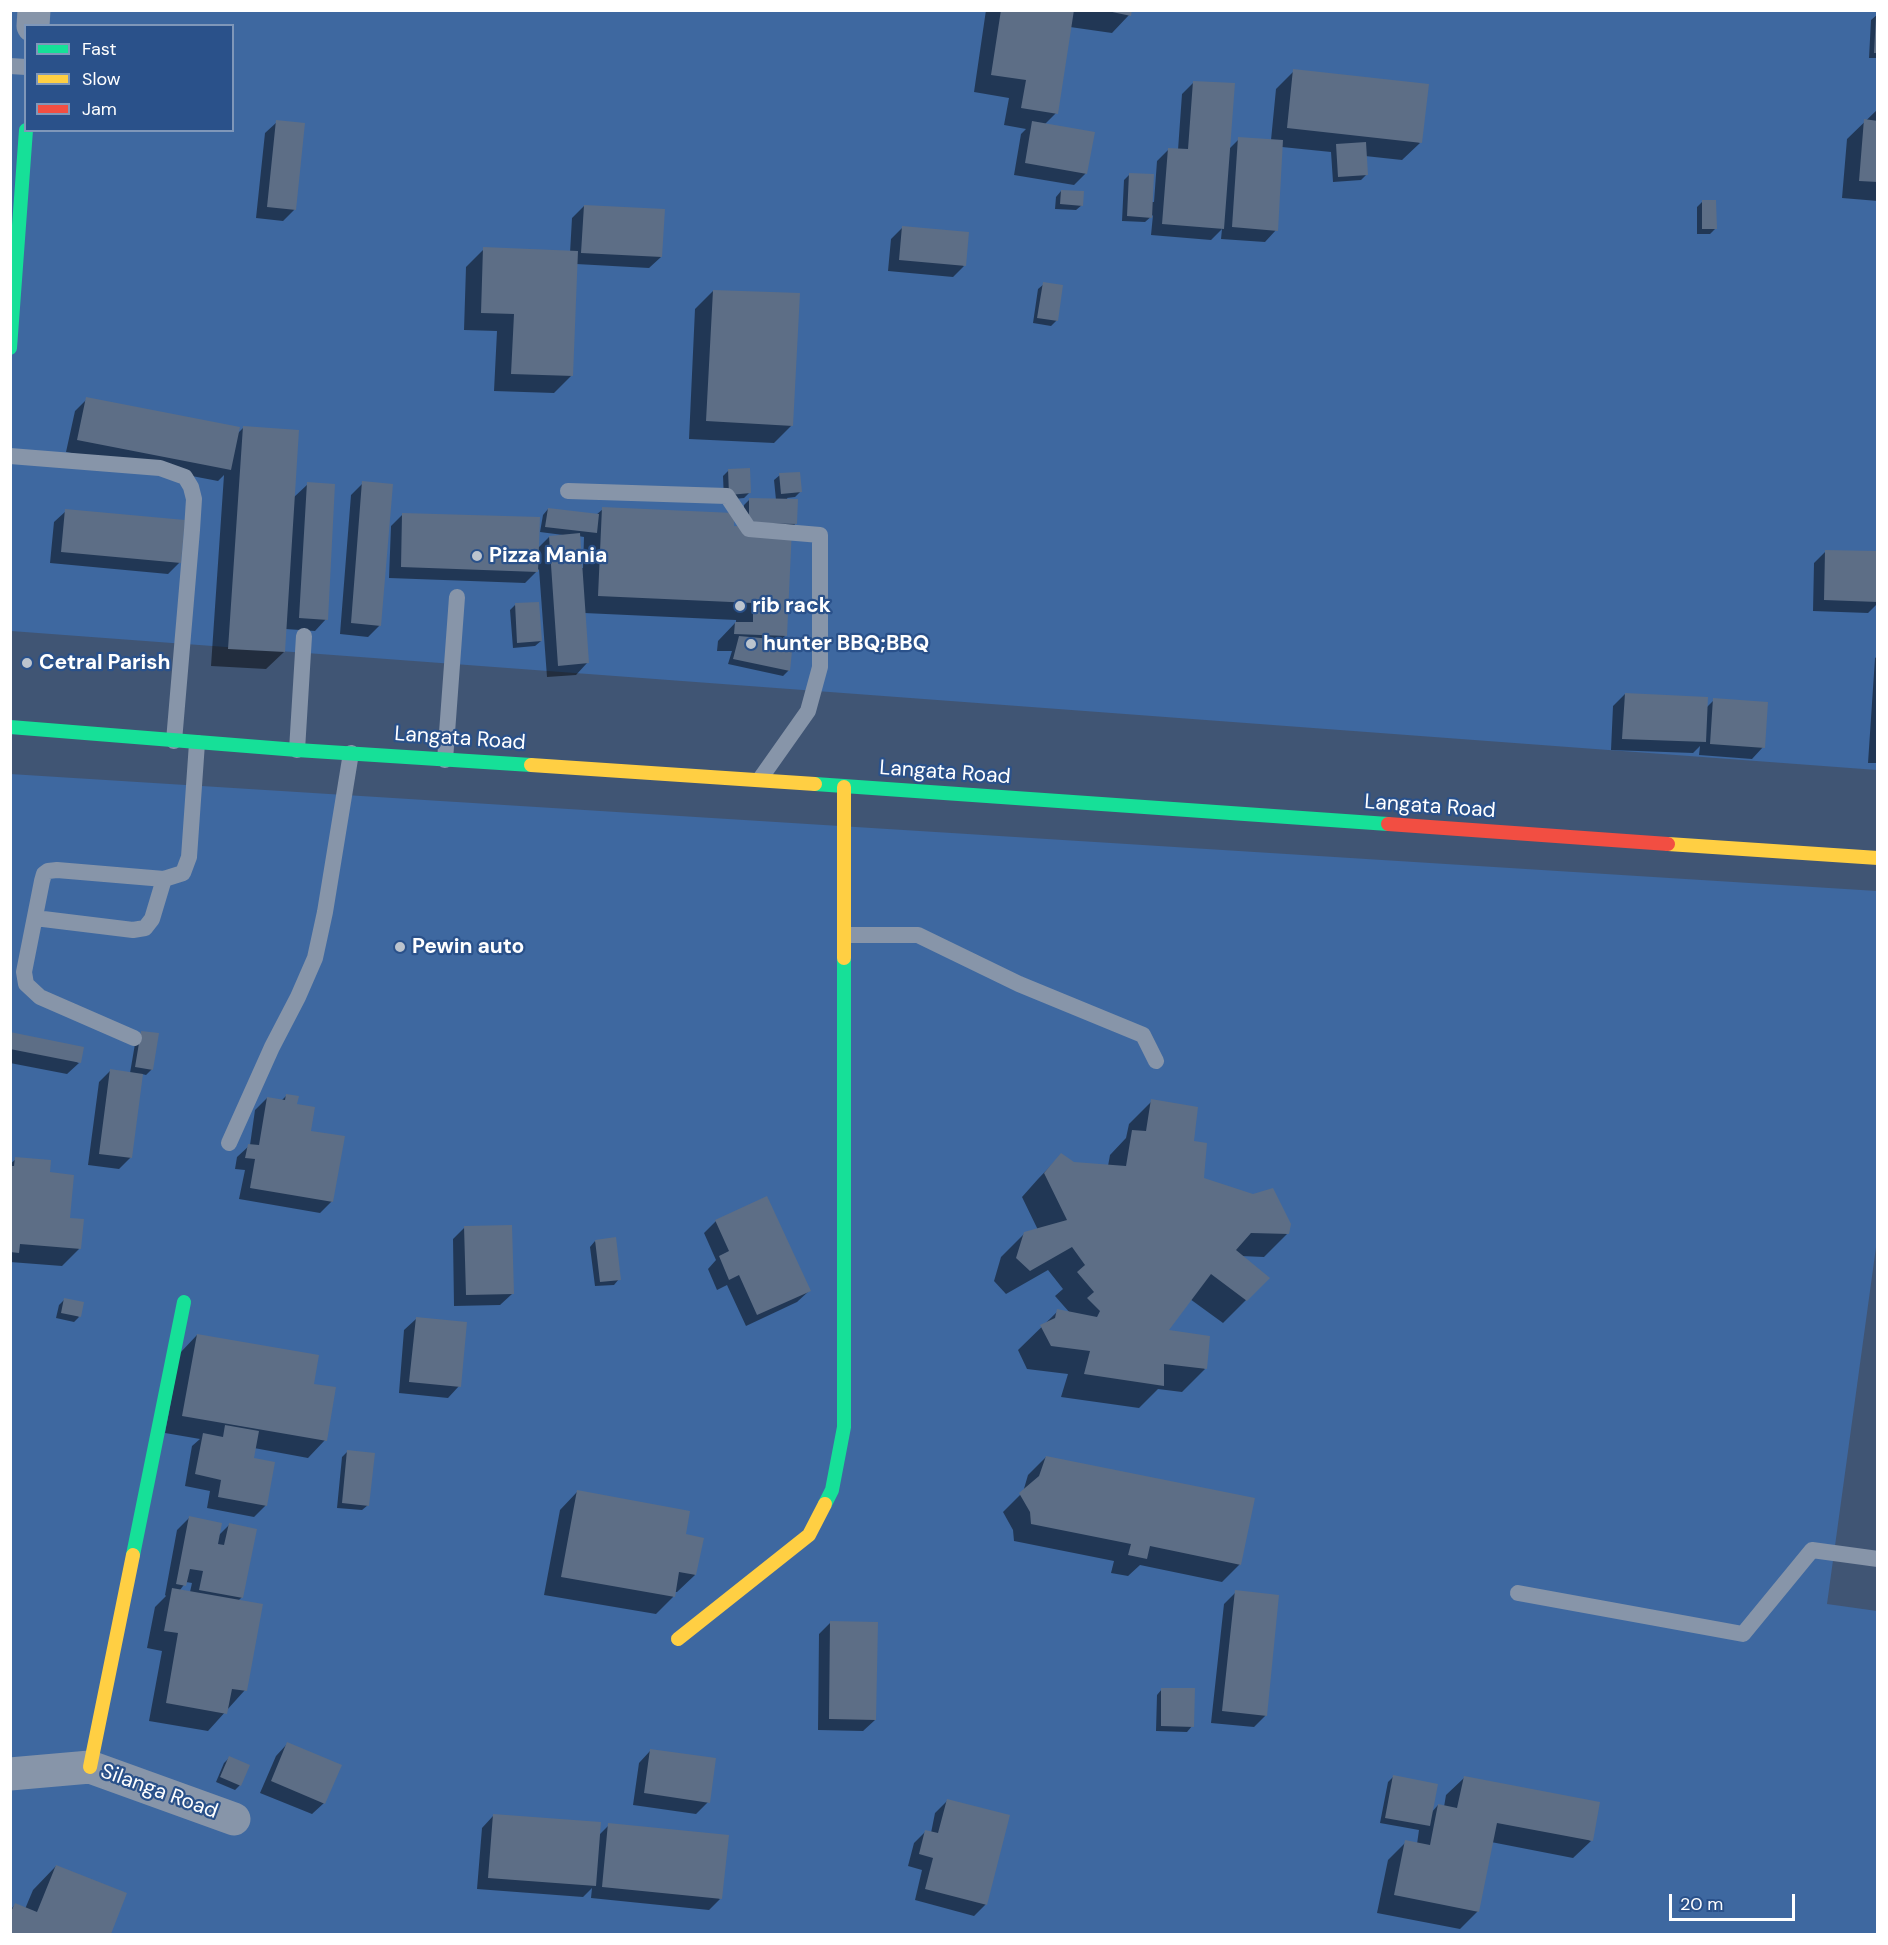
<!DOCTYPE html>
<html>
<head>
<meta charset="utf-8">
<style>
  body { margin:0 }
  #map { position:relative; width:1888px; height:1945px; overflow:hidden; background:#405574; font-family:"DM Sans",sans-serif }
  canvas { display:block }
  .frame { position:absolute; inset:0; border:12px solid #fff; pointer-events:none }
  .legend { position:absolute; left:24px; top:24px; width:210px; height:108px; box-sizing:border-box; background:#2a518a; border:2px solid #7f97b9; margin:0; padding:8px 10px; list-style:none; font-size:18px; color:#fff }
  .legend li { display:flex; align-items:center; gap:12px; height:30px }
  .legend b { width:30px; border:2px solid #7f97b9 }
  .scale { position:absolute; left:1669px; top:1894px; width:126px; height:27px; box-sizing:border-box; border:3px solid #fff; border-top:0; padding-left:8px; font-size:18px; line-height:21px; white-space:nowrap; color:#fff; -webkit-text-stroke:4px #2a518a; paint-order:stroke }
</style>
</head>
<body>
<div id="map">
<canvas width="1888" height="1945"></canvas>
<div class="frame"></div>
<ul class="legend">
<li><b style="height:8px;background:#16e098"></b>Fast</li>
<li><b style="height:8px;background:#ffcf43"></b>Slow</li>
<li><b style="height:8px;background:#f24e42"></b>Jam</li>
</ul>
<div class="scale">20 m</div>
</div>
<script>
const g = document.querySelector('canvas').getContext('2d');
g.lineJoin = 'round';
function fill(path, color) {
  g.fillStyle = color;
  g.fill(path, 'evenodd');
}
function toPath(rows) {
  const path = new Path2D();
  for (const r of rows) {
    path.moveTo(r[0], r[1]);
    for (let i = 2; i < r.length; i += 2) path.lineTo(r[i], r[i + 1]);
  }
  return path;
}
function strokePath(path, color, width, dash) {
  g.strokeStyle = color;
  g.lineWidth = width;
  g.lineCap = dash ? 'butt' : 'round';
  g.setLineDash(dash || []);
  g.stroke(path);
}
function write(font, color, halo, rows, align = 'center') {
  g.font = font + ' "DM Sans",sans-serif';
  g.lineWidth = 4.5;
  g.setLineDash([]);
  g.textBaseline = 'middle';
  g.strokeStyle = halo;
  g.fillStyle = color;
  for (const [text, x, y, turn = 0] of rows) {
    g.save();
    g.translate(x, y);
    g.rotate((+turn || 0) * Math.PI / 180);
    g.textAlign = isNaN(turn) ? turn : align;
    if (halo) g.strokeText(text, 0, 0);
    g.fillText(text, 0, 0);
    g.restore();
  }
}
fill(toPath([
  [10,11,1877,11,1877,770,11,631],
  [26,26,232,26,232,130,26,130],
  [10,774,1877,891,1877,1240,1827,1604,1877,1611,1877,1934,11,1934]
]), '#3e68a0');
fill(toPath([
  [986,10,1130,10,1129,15,1112,33,1070,27,1056,113,1045,124,1086,173,1074,185,1014,175,1021,134,1026,129,1004,125,1009,98,974,92],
  [1878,14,1878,58,1869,58,1871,20],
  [1294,71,1420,143,1402,160,1365,156,1366,175,1361,180,1333,182,1331,152,1282,147,1276,230,1265,242,1221,239,1222,229,1211,240,1151,235,1153,215,1145,222,1122,221,1124,180,1130,174,1151,202,1154,202,1157,161,1169,149,1178,150,1182,94,1194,82,1229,149,1239,139,1271,140,1276,89],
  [1878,109,1878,201,1842,198,1847,139],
  [277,122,295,209,283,221,256,218,265,133],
  [1061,191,1082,205,1076,210,1055,209,1056,197],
  [1702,202,1715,229,1710,234,1697,234,1697,207],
  [584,206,661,257,649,268,576,264,572,375,554,393,494,391,497,331,464,330,466,267,484,249,570,253,572,218],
  [903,227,964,266,953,277,888,271,891,239],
  [1044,284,1057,320,1051,326,1033,323,1038,289],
  [713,291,792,425,774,443,689,439,695,309],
  [87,399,237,434,244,427,293,498,308,484,326,619,315,631,285,629,284,652,266,669,211,666,224,475,218,481,66,452,75,411],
  [729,470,749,493,744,498,724,500,723,476],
  [780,475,801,491,795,497,787,498,796,523,791,529,785,636,779,642,789,670,783,676,728,664,732,651,717,651,718,641,736,622,736,620,584,613,587,663,576,675,547,677,539,569,525,583,389,578,391,526,403,514,537,549,549,537,563,536,563,535,540,532,543,515,548,509,596,515,603,509,744,528,744,505,750,499,776,500,774,480],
  [578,536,584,537,583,568,581,568],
  [363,483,380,625,368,637,340,634,351,495],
  [66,511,180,562,168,574,50,563,54,522],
  [1826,551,1878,553,1878,603,1868,613,1813,611,1814,563],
  [515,605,541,641,535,646,513,648,510,610],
  [1878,656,1878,763,1868,763,1875,658],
  [1625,694,1706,708,1714,700,1763,747,1752,759,1699,755,1700,746,1693,753,1611,750,1613,706],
  [10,1033,79,1063,67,1074,10,1063],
  [136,1038,152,1069,146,1075,142,1074,131,1157,119,1169,88,1165,99,1082,110,1071,130,1073],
  [287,1095,296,1105,310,1132,332,1201,320,1213,239,1199,245,1170,235,1169,237,1157,250,1145,255,1110,267,1098,281,1101],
  [1152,1101,1192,1142,1203,1179,1287,1234,1264,1257,1241,1256,1246,1300,1223,1323,1190,1299,1166,1331,1205,1369,1182,1392,1158,1389,1139,1408,1061,1397,1068,1374,1027,1369,1018,1350,1058,1311,1070,1313,1055,1296,1063,1289,1048,1270,1006,1294,994,1281,1001,1257,1024,1234,1038,1230,1022,1197,1038,1179,1061,1155,1074,1163,1108,1166,1110,1155,1126,1138,1129,1124],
  [16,1159,48,1173,69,1219,79,1249,62,1266,10,1262,10,1164],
  [716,1221,809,1291,797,1302,746,1326,727,1285,717,1290,708,1269,716,1260,704,1233],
  [465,1227,512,1294,500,1305,454,1306,453,1239],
  [595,1241,619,1279,614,1285,595,1286,590,1247],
  [64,1300,79,1317,74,1322,56,1318,59,1305],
  [416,1319,459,1386,448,1398,399,1393,404,1330],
  [197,1335,312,1385,325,1440,308,1458,254,1448,252,1459,266,1505,254,1517,207,1508,210,1491,185,1486,192,1446,200,1439,165,1433,180,1353],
  [348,1451,368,1505,362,1510,337,1508,342,1457],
  [1046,1457,1240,1564,1222,1582,1140,1565,1128,1576,1111,1573,1114,1561,1014,1541,1013,1530,1003,1512,1023,1492,1028,1475],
  [577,1492,685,1535,695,1575,677,1592,674,1592,673,1597,656,1614,544,1595,560,1510],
  [189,1518,218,1536,229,1525,242,1597,238,1601,245,1690,208,1731,149,1721,162,1651,147,1648,155,1607,166,1596,165,1595,177,1530],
  [186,1582,192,1583,190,1592,180,1590],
  [1236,1592,1266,1715,1254,1727,1211,1723,1224,1604],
  [831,1622,875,1720,863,1731,818,1730,819,1634],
  [1162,1689,1192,1726,1187,1732,1156,1731,1157,1695],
  [287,1744,324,1803,312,1814,260,1793,276,1756],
  [650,1751,708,1802,696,1814,633,1805,639,1763],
  [230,1757,240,1785,235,1790,216,1782,224,1763],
  [1393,1777,1431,1813,1438,1805,1444,1807,1446,1795,1464,1778,1591,1841,1573,1858,1491,1842,1478,1911,1460,1929,1377,1913,1388,1860,1406,1842,1417,1844,1419,1830,1380,1823,1388,1782],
  [947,1801,986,1904,974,1916,915,1900,922,1870,908,1866,914,1843,926,1831,931,1833,935,1813],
  [493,1816,598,1836,609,1825,720,1899,709,1910,591,1898,592,1888,583,1897,477,1889,482,1828],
  [56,1866,125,1893,109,1934,10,1934,10,1910,15,1905,25,1909,33,1890]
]), '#0007');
fill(toPath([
  [1001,10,1074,10,1058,114,1021,108,1026,80,991,75],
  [1103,10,1132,10,1131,16],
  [1876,16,1878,16,1878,53,1874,53],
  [1293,69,1429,84,1422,143,1287,128],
  [1193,81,1235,83,1224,229,1162,224,1168,148,1188,149],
  [1864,119,1878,121,1878,182,1859,181],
  [276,120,305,123,296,210,267,207],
  [1032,121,1095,132,1087,174,1025,163],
  [1238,137,1283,140,1278,231,1232,227],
  [1366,142,1368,175,1338,177,1336,144],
  [1129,173,1154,174,1152,218,1127,216],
  [1061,190,1084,191,1083,206,1060,204],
  [1702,200,1716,200,1717,229,1702,229],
  [584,205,665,209,662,257,581,253],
  [902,226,969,232,966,266,899,260],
  [483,247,578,251,573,376,511,374,514,314,481,313],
  [1043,282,1063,285,1058,321,1037,318],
  [713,290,800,293,793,426,706,421],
  [86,397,240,427,231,470,77,440],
  [243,426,299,430,285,652,228,649],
  [750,468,751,493,729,495,728,469],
  [800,472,802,492,781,494,779,473],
  [362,481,393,484,381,626,351,623],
  [307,482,335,484,328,620,299,618],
  [749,498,798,499,797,524,749,523],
  [602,507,734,513,734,526,792,528,787,636,734,634,735,622,753,622,753,603,598,596],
  [548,508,599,514,597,533,545,527],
  [65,509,185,520,181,563,61,552],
  [402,513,540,517,538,572,401,567],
  [580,533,589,663,558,666,549,536],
  [1825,550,1878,551,1878,602,1824,600],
  [539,602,542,641,517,643,515,603],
  [739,636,793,641,790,671,733,659],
  [1625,693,1708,697,1706,742,1622,739],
  [1713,698,1768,702,1765,748,1710,744],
  [141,1031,159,1033,153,1070,135,1067],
  [10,1032,84,1047,81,1063,10,1049],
  [110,1069,143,1074,132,1158,99,1154],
  [286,1094,299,1096,297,1104,315,1107,311,1131,345,1136,333,1202,250,1188,255,1159,245,1158,248,1144,259,1145,267,1097,285,1100],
  [1151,1099,1198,1107,1194,1141,1207,1143,1204,1178,1253,1194,1273,1188,1291,1224,1289,1234,1251,1233,1236,1250,1270,1278,1247,1301,1211,1274,1169,1330,1210,1336,1207,1369,1164,1364,1164,1386,1084,1374,1090,1351,1051,1346,1040,1325,1055,1318,1057,1309,1097,1317,1100,1311,1087,1298,1094,1292,1077,1272,1085,1265,1072,1247,1030,1271,1016,1258,1024,1232,1067,1220,1044,1173,1061,1153,1074,1162,1126,1166,1132,1130,1146,1131],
  [15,1157,51,1160,50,1172,74,1175,70,1218,84,1219,81,1249,20,1244,19,1253,10,1252,10,1166,14,1166],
  [767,1196,811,1291,757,1315,739,1275,729,1280,719,1256,729,1251,715,1220],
  [512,1225,514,1294,466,1295,464,1226],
  [616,1237,621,1280,600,1282,595,1240],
  [64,1298,84,1302,81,1317,61,1313],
  [416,1317,467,1322,461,1387,409,1382],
  [197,1334,319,1355,314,1384,336,1387,327,1441,182,1416],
  [225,1425,259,1431,254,1458,275,1462,267,1506,218,1497,221,1480,195,1474,203,1433,223,1437],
  [347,1450,375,1453,369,1506,342,1503],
  [1046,1456,1255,1498,1241,1565,1150,1546,1147,1559,1128,1555,1131,1544,1031,1524,1030,1512,1019,1493,1039,1476],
  [577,1490,690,1511,686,1534,704,1538,696,1575,679,1572,675,1597,561,1577],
  [189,1516,222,1523,218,1544,224,1545,229,1523,257,1529,243,1598,199,1590,203,1571,190,1569,186,1586,176,1584],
  [172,1588,263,1604,247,1691,232,1689,227,1714,166,1703,178,1633,164,1631],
  [1235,1590,1279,1595,1267,1716,1222,1711],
  [830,1621,878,1622,876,1720,829,1719],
  [1161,1688,1195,1688,1194,1727,1161,1726],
  [287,1742,342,1765,325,1804,271,1781],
  [650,1749,716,1758,710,1803,644,1793],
  [229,1756,250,1765,241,1786,220,1777],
  [1393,1775,1438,1784,1430,1826,1385,1818],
  [1464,1776,1600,1802,1593,1841,1497,1823,1479,1912,1394,1895,1405,1840,1430,1845,1438,1804,1457,1808],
  [947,1799,1010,1815,987,1905,925,1889,933,1858,919,1854,925,1830,938,1833],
  [493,1814,601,1822,596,1886,488,1878],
  [608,1823,729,1835,722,1899,602,1887],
  [56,1865,127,1893,111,1934,10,1934,10,1914,15,1903,37,1912]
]), '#5d6e86');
strokePath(toPath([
  [10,66,26,67],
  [10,456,160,468,185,477,191,487,194,499,192,530,174,741],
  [568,491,727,496,749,529,820,535,820,667,808,711,760,779],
  [297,750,304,636],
  [445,760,457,597],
  [35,918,133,930,145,928,152,919,164,879],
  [845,935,918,935,1019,984,1143,1035,1156,1061],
  [134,1038,40,997,26,984,24,972,42,881,44,874,48,871,57,870,164,879,183,873,189,857,197,743],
  [229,1143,272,1047,298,997,315,958,325,912,351,753],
  [1518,1593,1743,1634,1812,1550,1878,1559]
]), '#8795a9', 16);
strokePath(toPath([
  [33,26,34,10],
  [10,1774,90,1767,234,1819]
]), '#8795a9', 33);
strokePath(toPath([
  [10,348,26,130],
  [10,727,297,750,531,765],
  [815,784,1388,824],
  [825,1504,832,1490,844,1427,844,958],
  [133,1555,184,1302]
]), '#16e098', 14);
strokePath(toPath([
  [531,765,815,784],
  [844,787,844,958],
  [1668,844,1878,858],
  [678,1639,809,1535,825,1504],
  [90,1767,133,1555]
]), '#ffcf43', 14);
strokePath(toPath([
  [1388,824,1668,844]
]), '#f24e42', 14);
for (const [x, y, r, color] of [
  [477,556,6,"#bcc4ce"],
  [740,606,6,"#bcc4ce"],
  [751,644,6,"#bcc4ce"],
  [27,663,6,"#bcc4ce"],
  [400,947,6,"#bcc4ce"]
]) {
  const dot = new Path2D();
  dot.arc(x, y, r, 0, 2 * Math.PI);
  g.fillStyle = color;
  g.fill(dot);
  strokePath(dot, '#2a518a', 2);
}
write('bold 21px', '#fff', '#2a518a', [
  ["Pizza Mania",489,556],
  ["rib rack",752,606],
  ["hunter BBQ;BBQ",763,644],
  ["Cetral Parish",39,663],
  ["Pewin auto",412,947]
], 'left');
write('21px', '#fff', '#2a518a', [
  ["Langata Road",460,739,4],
  ["Langata Road",945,773,4],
  ["Langata Road",1430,807,4],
  ["Silanga Road",159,1792,20]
]);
</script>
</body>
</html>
